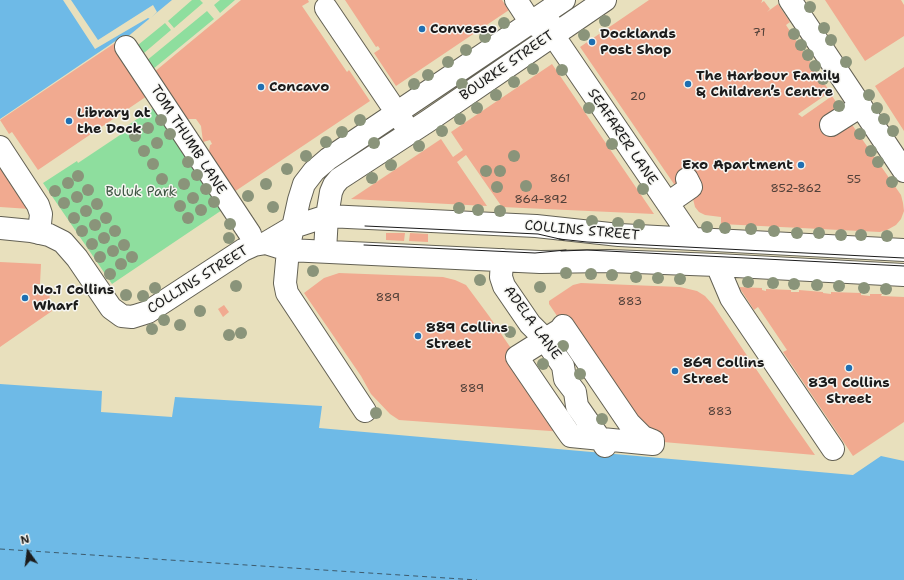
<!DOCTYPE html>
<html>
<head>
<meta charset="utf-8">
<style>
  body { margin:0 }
  #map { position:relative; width:904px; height:580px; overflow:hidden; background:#e8e0bd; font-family:"Shantell Sans",sans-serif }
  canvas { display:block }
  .north { position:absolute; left:8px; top:532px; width:40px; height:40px; -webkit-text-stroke:3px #f6f6f2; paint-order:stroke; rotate:346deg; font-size:11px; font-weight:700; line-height:16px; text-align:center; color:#1c1c1c }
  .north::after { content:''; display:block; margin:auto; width:14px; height:18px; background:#1c1c1c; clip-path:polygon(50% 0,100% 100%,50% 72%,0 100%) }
</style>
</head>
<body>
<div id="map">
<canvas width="904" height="580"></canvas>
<div class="north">N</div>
</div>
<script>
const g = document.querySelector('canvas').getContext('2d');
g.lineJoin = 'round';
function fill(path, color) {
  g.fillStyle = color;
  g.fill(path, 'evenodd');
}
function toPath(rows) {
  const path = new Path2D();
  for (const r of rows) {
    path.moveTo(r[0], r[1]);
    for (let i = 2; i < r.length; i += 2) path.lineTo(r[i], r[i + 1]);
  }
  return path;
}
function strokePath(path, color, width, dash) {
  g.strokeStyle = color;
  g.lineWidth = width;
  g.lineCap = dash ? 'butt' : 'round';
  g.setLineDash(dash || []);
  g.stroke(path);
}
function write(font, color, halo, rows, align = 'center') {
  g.font = font + ' "Shantell Sans",sans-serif';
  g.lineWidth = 3;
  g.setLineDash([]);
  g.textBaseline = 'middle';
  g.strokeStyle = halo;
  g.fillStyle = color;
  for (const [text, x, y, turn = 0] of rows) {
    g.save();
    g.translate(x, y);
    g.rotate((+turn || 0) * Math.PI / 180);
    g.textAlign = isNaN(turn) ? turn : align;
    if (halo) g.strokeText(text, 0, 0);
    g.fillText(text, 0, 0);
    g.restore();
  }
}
fill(toPath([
  [192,0,200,0,203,3,174,28,168,21],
  [220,0,235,0,220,13,214,5],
  [207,11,214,19,147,74,140,66],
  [165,23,171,30,144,53,138,45],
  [156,106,225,208,112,284,43,183,77,161,78,163,126,131,124,128]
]), '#8ede9e');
fill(toPath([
  [0,0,172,0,120,43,117,40,0,119],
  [0,384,102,391,101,412,172,417,175,397,322,406,319,428,853,475,881,456,904,461,904,580,0,580]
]), '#6ebae7');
fill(toPath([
  [63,0,71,0,98,40,153,5,157,12,150,19,148,18,95,49]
]), '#e8e0bd');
strokePath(toPath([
  [0,549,477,580]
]), '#3d5b6d', 1, [5, 4]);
fill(toPath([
  [241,0,308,0,309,2,302,6,347,72,349,70,370,101,234,192,207,153,209,151,210,145,212,144,210,140,203,142,201,126,196,119,184,119,153,73],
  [345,0,502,0,509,10,396,86,374,53,380,49,378,46,376,47],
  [649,0,762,0,762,1,761,3,764,1,770,9,767,12,778,4,790,22,786,25,830,92,798,114,802,117,832,96,901,195,903,203,904,211,901,219,896,225,887,230,880,232,721,224,721,217,705,215,699,212,695,207,693,199,676,187,580,47],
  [825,0,901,0,904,5,904,36,865,61],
  [115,43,150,94,38,170,12,132,9,134,0,120],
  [552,64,654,214,502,207,466,155,457,162,487,206,351,199,441,139,453,157,463,150,451,132],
  [904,67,904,131,875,86],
  [0,163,30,209,0,207],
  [386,233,405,233,404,241,386,240],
  [410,233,428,234,428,242,409,241],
  [0,262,41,264,40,284,36,284,36,288,50,289,49,307,52,311,0,347],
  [339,273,443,277,455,280,466,285,489,316,566,429,564,432,399,420,390,414,371,394,361,376,304,293,324,278],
  [581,283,680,287,697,291,705,296,713,305,787,415,815,455,663,442,629,423,549,304,549,301,573,285],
  [739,287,762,288,762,290,766,291,766,289,791,290,791,292,799,292,799,290,823,292,823,293,831,294,831,292,861,293,861,295,870,296,870,294,882,294,881,296,904,297,904,422,853,456,783,352,787,350,758,307,754,310],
  [224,305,229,312,223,317,218,309]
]), '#f1aa90');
const minor = toPath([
  [516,0,531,23,543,29],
  [790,0,904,171],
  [326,8,405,125],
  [549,21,553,35,692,239],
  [126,47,250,234],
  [831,125,861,106],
  [0,147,38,205,41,214,39,233],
  [668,203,691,187,687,179],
  [0,228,31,231,49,235,63,242,77,258,111,308,122,316,132,317,148,312,243,250,254,245,266,243,293,227,327,216,536,226,619,235,904,250],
  [266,243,288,250,540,262,609,261,717,265,904,275],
  [325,251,327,216,331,192,334,185,339,179,428,121,605,0],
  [502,260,501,277,504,286,530,324,543,337,563,366,565,379,575,392,577,406,605,446],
  [717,265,731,298,833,449],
  [563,326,629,423,643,437,653,441,653,444,571,436,566,429,517,357,560,330,563,326],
  [365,411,287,293,285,283,288,250,299,200,304,184,314,171,328,159,564,0]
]);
strokePath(minor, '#636154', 24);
strokePath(minor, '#fff', 22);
strokePath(toPath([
  [365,226,538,234,564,240],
  [559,239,587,242,904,258],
  [364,245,535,253,566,250],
  [561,251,587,250,904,266]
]), '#1c1c1c', 1);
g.fillStyle = '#8a947a';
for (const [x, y] of [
  [810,7],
  [605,21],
  [504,23],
  [824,28],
  [794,34],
  [584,35],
  [485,37],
  [831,40],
  [801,45],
  [466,50],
  [808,55],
  [448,62],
  [846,62],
  [815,66],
  [533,69],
  [562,70],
  [428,75],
  [823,79],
  [514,82],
  [414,84],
  [462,84],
  [496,95],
  [869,95],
  [839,106],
  [477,108],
  [589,108],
  [877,108],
  [460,119],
  [884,119],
  [161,120],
  [360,120],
  [148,128],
  [442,131],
  [893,131],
  [342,132],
  [170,134],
  [860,134],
  [135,136],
  [326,142],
  [157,143],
  [374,143],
  [612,144],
  [419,146],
  [144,151],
  [871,151],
  [306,156],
  [514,156],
  [188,162],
  [878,162],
  [153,164],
  [391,165],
  [287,169],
  [486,171],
  [500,171],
  [197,175],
  [78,176],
  [372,178],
  [162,179],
  [892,182],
  [68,183],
  [184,184],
  [266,184],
  [526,186],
  [497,187],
  [206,189],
  [643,189],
  [88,190],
  [55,191],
  [171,192],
  [248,196],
  [77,197],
  [193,198],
  [214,202],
  [64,203],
  [97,204],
  [180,206],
  [273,207],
  [459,208],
  [201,210],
  [478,210],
  [86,211],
  [500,211],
  [74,218],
  [106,218],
  [188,218],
  [592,221],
  [618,223],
  [230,224],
  [95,225],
  [639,225],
  [707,227],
  [725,228],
  [751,229],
  [82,231],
  [115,231],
  [774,231],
  [797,233],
  [819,233],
  [841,235],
  [861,235],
  [887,236],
  [104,238],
  [229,238],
  [92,244],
  [124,245],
  [113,251],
  [100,257],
  [132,257],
  [121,264],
  [313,271],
  [566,273],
  [110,274],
  [591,274],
  [612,275],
  [636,277],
  [658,278],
  [680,279],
  [480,280],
  [748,282],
  [773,283],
  [794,284],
  [817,285],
  [236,286],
  [839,286],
  [540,287],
  [155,288],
  [864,288],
  [886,289],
  [126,295],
  [143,296],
  [200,311],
  [164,320],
  [180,325],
  [152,329],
  [510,332],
  [241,333],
  [229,335],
  [563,346],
  [543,364],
  [580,374],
  [376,413],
  [602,419]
]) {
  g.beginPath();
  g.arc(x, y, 6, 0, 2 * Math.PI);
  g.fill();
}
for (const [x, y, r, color] of [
  [422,29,4,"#1f6fb2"],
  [592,42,4,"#1f6fb2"],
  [688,84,4,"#1f6fb2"],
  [261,87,4,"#1f6fb2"],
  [69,121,4,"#1f6fb2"],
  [801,165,4,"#1f6fb2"],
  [25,298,4,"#1f6fb2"],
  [418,336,4,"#1f6fb2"],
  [849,368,4,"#1f6fb2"],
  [675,371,4,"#1f6fb2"]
]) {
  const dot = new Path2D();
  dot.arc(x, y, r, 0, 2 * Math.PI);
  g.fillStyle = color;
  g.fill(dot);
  strokePath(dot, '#f6f6f2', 1.5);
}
write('12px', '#514039', null, [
  ["71",759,33],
  ["20",638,97],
  ["861",560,179],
  ["55",854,180],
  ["852-862",796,189],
  ["864-892",541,200],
  ["889",388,298],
  ["883",630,302],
  ["889",472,389],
  ["883",720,412]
]);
write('bold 14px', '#1c1c1c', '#f6f6f2', [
  ["Convesso",430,29],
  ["Docklands",600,34],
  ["Post Shop",600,50],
  ["The Harbour Family",696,76],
  ["& Children’s Centre",696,92],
  ["Concavo",269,87],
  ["Library at",77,113],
  ["the Dock",77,129],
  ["Exo Apartment",793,165,"right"],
  ["No.1 Collins",33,290],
  ["Wharf",33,306],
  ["889 Collins",426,328],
  ["Street",426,344],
  ["869 Collins",683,363],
  ["Street",683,379],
  ["839 Collins",849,383,"center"],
  ["Street",849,399,"center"]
], 'left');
write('14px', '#1c1c1c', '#f6f6f2', [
  ["BOURKE STREET",507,66,-35],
  ["SEAFARER LANE",622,137,56],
  ["TOM THUMB LANE",188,140,57],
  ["COLLINS STREET",582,231,5],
  ["COLLINS STREET",198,280,-32],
  ["ADELA LANE",532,323,54]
]);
write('14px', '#3e5643', '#f6f6f2', [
  ["Buluk Park",141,192]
]);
</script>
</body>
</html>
